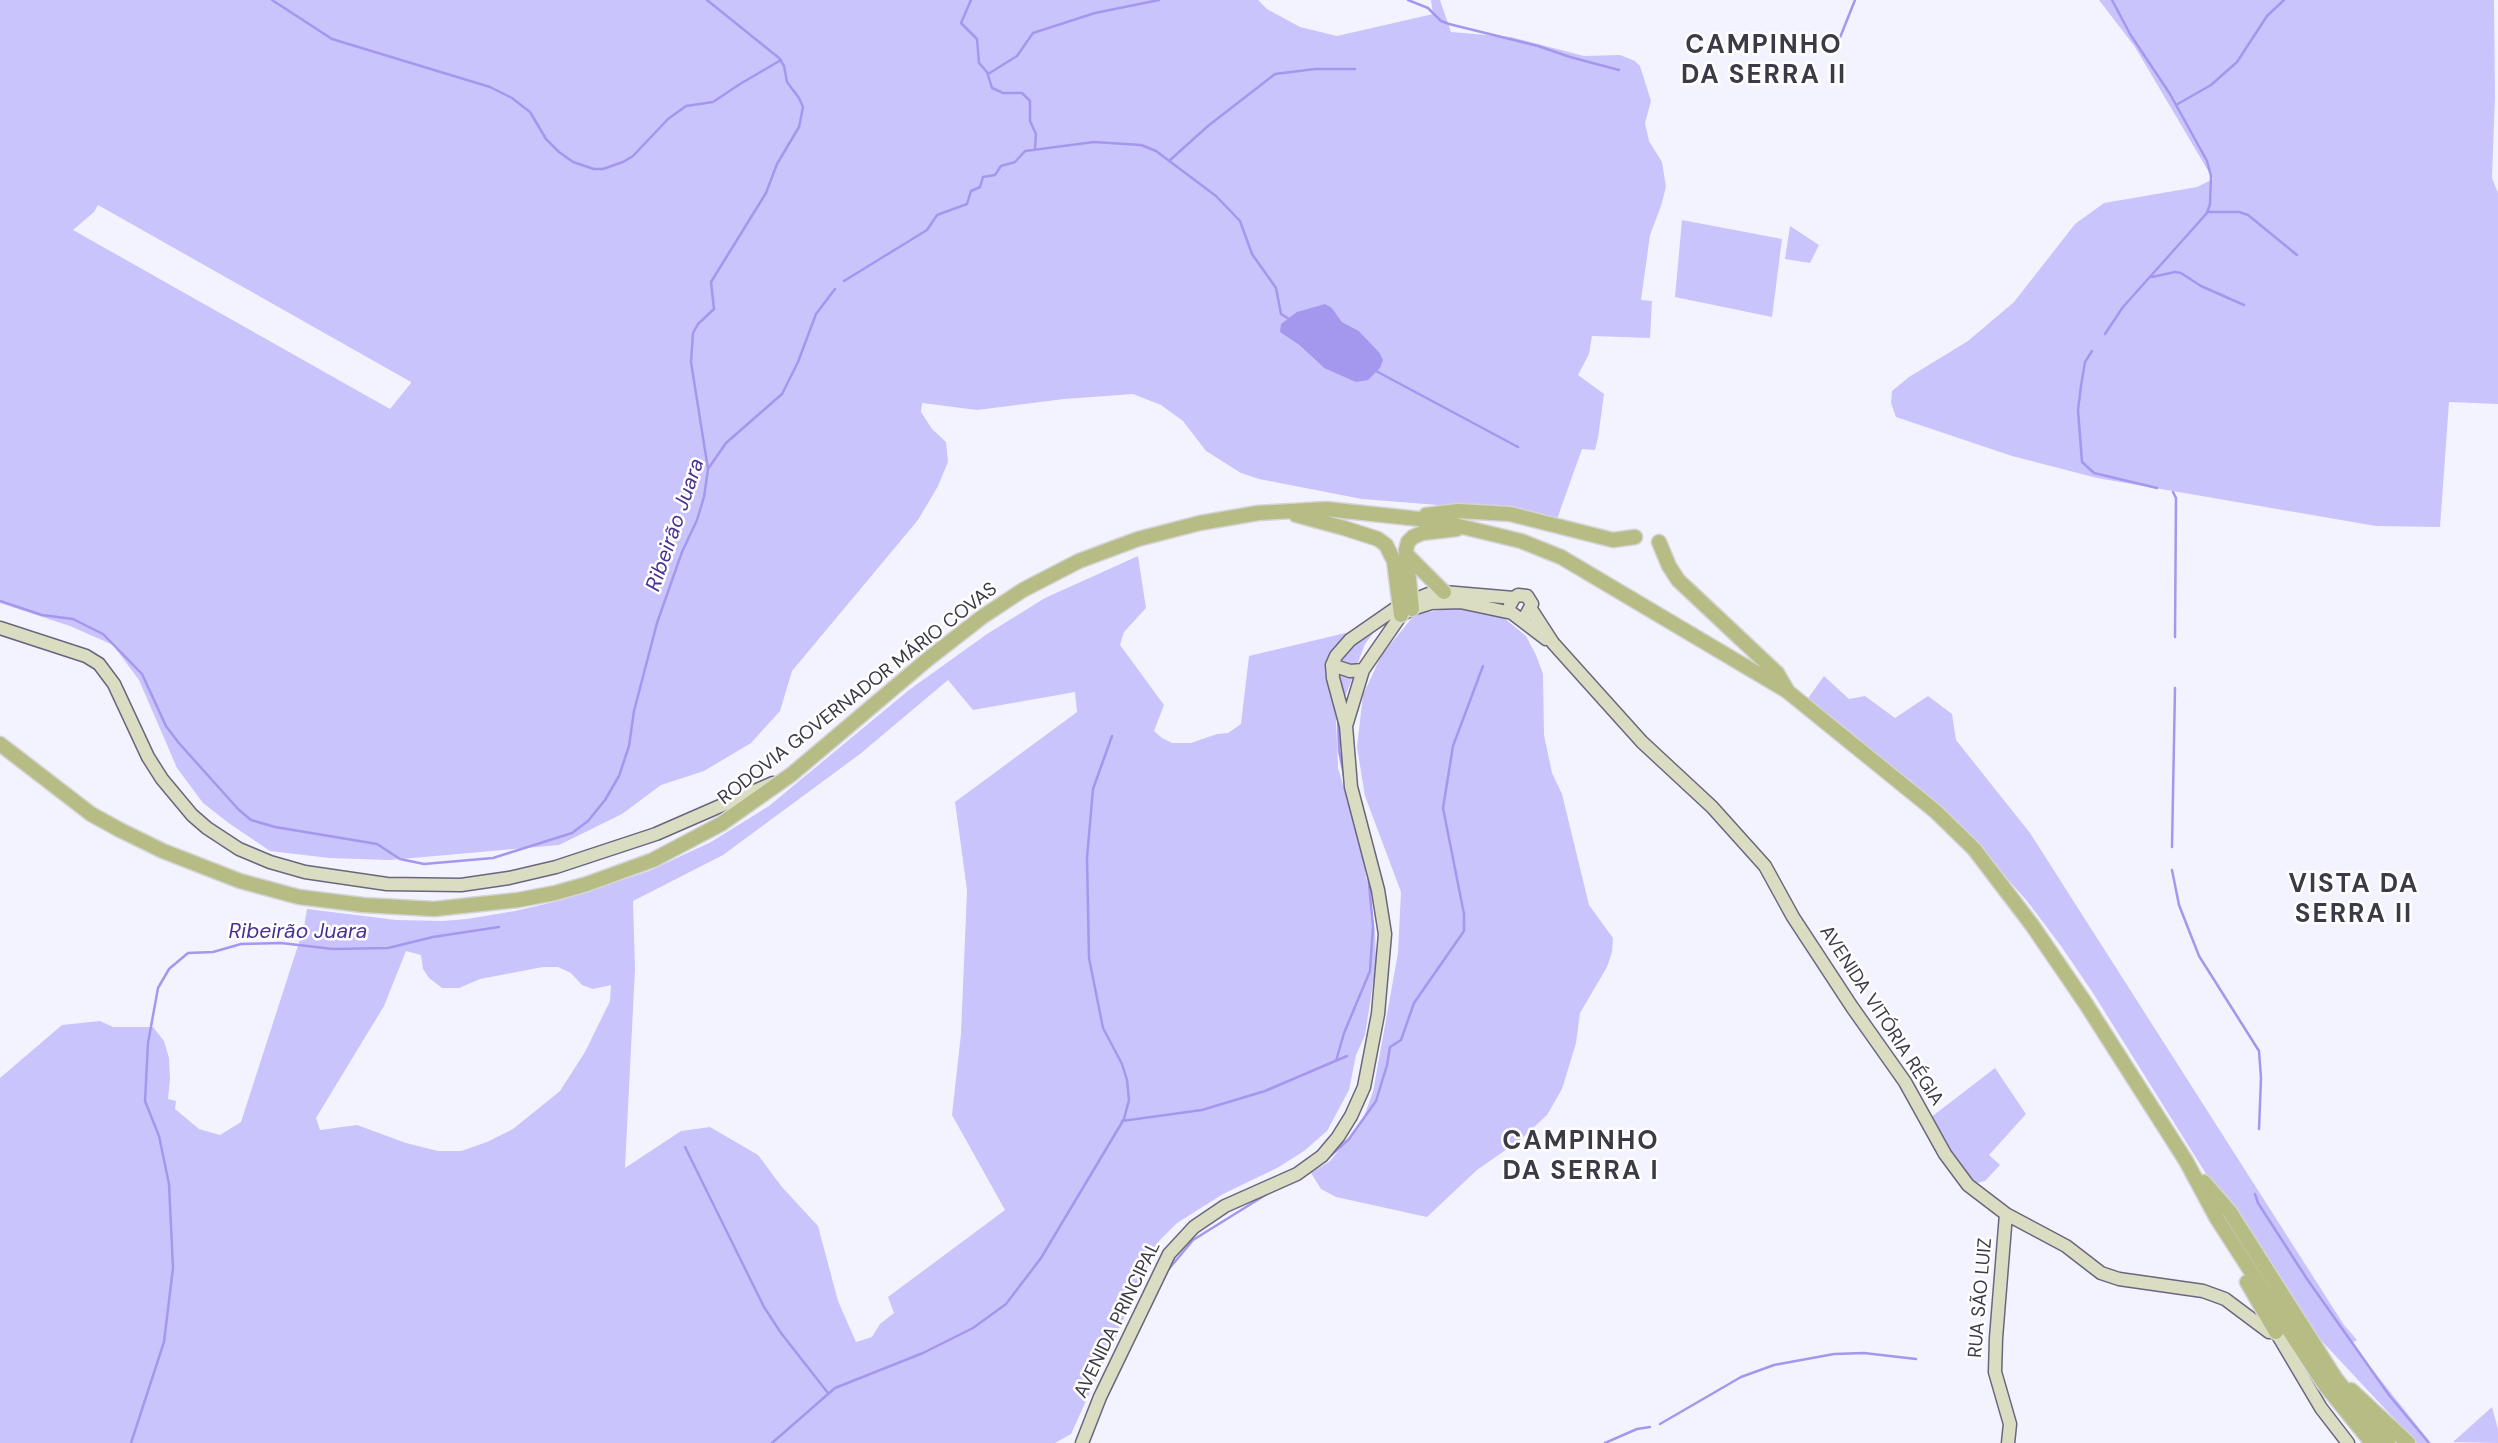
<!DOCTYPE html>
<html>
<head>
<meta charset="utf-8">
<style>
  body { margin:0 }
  canvas { display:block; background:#f3f2ff }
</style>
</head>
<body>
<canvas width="2498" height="1443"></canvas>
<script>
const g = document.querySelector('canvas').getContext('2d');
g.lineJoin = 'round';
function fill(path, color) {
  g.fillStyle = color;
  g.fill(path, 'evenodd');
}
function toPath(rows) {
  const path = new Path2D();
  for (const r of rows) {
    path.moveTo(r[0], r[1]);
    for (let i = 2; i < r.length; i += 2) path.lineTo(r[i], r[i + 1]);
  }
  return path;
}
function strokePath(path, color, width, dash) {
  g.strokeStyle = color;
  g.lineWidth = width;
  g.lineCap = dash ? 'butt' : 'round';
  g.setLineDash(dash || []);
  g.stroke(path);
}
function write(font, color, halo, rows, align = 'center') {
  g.font = font + ' "DM Sans",sans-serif';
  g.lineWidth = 5;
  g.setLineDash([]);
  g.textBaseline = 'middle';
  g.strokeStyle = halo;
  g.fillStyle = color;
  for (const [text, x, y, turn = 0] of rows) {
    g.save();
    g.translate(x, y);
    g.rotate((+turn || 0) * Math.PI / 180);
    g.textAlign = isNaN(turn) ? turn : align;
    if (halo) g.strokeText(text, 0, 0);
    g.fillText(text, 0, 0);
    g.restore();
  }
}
fill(toPath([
  [0,0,1258,0,1267,9,1300,27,1337,36,1433,14,1431,0,1440,0,1451,32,1511,37,1584,56,1620,55,1635,61,1640,66,1651,101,1645,123,1649,141,1662,162,1666,187,1661,206,1650,235,1641,300,1652,301,1650,338,1592,336,1589,354,1578,375,1604,394,1598,438,1595,450,1582,449,1557,519,1502,510,1362,499,1259,479,1241,473,1206,451,1183,421,1161,405,1133,394,1064,399,977,410,922,403,921,412,932,429,946,442,948,462,938,486,918,520,792,671,780,711,751,743,704,771,661,785,622,814,559,845,390,860,329,858,270,851,230,824,203,803,177,768,139,680,113,645,70,626,0,603],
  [98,205,411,382,411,383,390,409,73,230,94,212],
  [1332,308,1342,322,1359,331,1379,352,1324,368,1315,360,1298,344],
  [2099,0,2494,0,2495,96,2492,178,2498,193,2498,404,2449,402,2440,527,2376,526,2097,478,2012,456,1896,417,1891,403,1892,391,1909,377,1968,341,2014,302,2075,224,2104,203,2197,187,2213,179,2135,47],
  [1682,220,1782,239,1772,317,1675,297],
  [1790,226,1819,245,1810,263,1785,259],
  [1138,556,1146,608,1124,632,1120,645,1164,705,1154,731,1162,738,1172,743,1191,743,1217,734,1228,733,1241,724,1249,656,1379,625,1365,644,1336,721,1338,768,1361,845,1375,931,1376,964,1365,1035,1356,1055,1349,1090,1327,1131,1304,1151,1277,1168,1223,1194,1177,1223,1159,1241,1071,1434,1055,1443,0,1443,0,1078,62,1025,100,1021,113,1027,153,1027,164,1041,169,1058,170,1079,168,1099,176,1101,175,1109,199,1129,220,1135,241,1122,304,927,307,909,396,920,443,921,467,919,515,911,562,900,649,871,711,842,769,806,909,690,987,634,1045,598],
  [948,680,973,710,1075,692,1077,712,955,802,967,890,961,1034,952,1115,1005,1210,888,1297,894,1313,880,1324,872,1337,856,1342,838,1301,818,1226,782,1187,758,1155,710,1127,681,1131,625,1168,635,969,633,901,723,855,860,754],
  [406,951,421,955,423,969,429,978,442,988,459,988,480,979,543,967,558,967,571,973,582,985,593,989,611,985,610,1001,585,1052,560,1091,513,1129,487,1142,461,1151,438,1151,406,1143,357,1125,320,1130,316,1118,384,1006],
  [1466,606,1499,614,1526,636,1536,655,1543,674,1544,735,1552,773,1562,794,1589,905,1613,938,1612,952,1607,967,1580,1013,1576,1043,1562,1089,1547,1115,1520,1140,1477,1170,1427,1217,1336,1197,1321,1189,1311,1173,1330,1161,1362,1122,1373,1092,1398,953,1401,892,1365,796,1357,747,1363,695,1381,656,1415,614],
  [1824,676,1849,699,1865,696,1895,718,1928,696,1952,714,1956,740,2030,833,2344,1325,2357,1340,2351,1343,2431,1443,2417,1443,2288,1305,2093,993,2061,946,2027,901,1989,858,1806,701],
  [1995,1068,2026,1114,1989,1155,2000,1165,1985,1181,1977,1183,1963,1171,1930,1118],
  [2492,1407,2498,1429,2498,1443,2453,1442]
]), '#cac4fd');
fill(toPath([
  [1325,304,1332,308,1342,322,1359,331,1379,352,1383,360,1380,368,1368,380,1356,382,1324,368,1298,344,1280,332,1281,324,1297,312]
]), '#a398ed');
strokePath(toPath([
  [272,0,332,39,490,87,512,98,530,112,546,139,559,152,573,162,594,169,603,169,623,162,633,156,668,119,686,106,713,102,740,84,781,60],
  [707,0,779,58,784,66,787,82,799,98,803,107,799,127,777,164,766,193,711,282,714,309,698,324,693,333,691,362,708,469],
  [971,0,961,23,977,39,979,63,987,72,992,88,1003,93,1022,93,1030,101,1030,121,1036,134,1035,148],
  [1408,0,1428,8,1441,21,1449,24,1538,46,1570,57,1619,70],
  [1837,45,1855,0],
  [988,74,1017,56,1033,33,1095,13,1159,0],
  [2176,105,2211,85,2237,62,2267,16,2284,0],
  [1169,161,1208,126,1275,74,1315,69,1355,69],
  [2207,212,2239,212,2248,215,2297,255],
  [2152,277,2175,272,2181,273,2201,286,2244,305],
  [844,281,927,230,937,215,967,204,971,191,980,187,983,177,995,175,1001,166,1015,162,1025,151,1094,142,1141,145,1156,151,1216,196,1240,221,1252,254,1276,288,1281,314,1289,319],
  [2105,334,2123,307,2207,213,2210,204,2211,176,2207,161,2170,94,2130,34,2112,0],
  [2092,351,2085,362,2081,386,2078,410,2082,462,2094,473,2157,488],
  [1376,371,1518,447],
  [2173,492,2176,498,2175,637],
  [0,601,42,615,73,619,103,634,142,674,166,726,178,742,238,809,251,820,275,827,377,844,400,859,424,864,493,858,572,833,588,821,605,800,619,776,629,746,634,711,657,623,682,552,697,520,704,497,708,469,726,443,782,394,798,362,816,314,835,289],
  [1338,717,1339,750,1350,807],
  [2172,847,2175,688],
  [2172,870,2179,905,2199,956,2259,1051,2261,1078,2259,1129],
  [1336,1061,1344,1033,1370,971,1373,926,1368,874],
  [1122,1121,1202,1110,1265,1091,1347,1056],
  [685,1147,764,1307,781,1333,828,1393],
  [1329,1157,1349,1139,1376,1101,1387,1065,1390,1047,1401,1040,1414,1003,1464,931,1464,914,1443,808,1453,746,1483,666],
  [2255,1194,2258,1203,2307,1279,2389,1395,2429,1443],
  [1168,1270,1193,1240,1267,1194],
  [1660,1424,1741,1377,1774,1365,1834,1354,1864,1353,1916,1359],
  [131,1443,164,1342,173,1268,169,1184,159,1136,145,1101,148,1043,158,988,169,969,188,953,213,952,241,944,281,943,333,949,388,948,433,937,499,927],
  [772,1443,835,1388,923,1353,973,1328,1006,1304,1041,1258,1124,1119,1129,1100,1127,1080,1122,1064,1103,1028,1089,958,1087,858,1093,789,1112,736],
  [1605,1443,1637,1429,1650,1427]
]), '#a398ed', 2.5);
const secondary = toPath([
  [1510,605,1514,598,1518,595,1527,596,1532,604,1526,615],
  [1531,609,1553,643,1597,692,1642,742,1712,807,1765,866,1793,917,1852,1007,1905,1082,1945,1154,1968,1185,2006,1214,2066,1246,2101,1273,2119,1279,2203,1291,2225,1299,2269,1332,2276,1332,2321,1408,2348,1443],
  [0,628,86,656,99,664,114,684,148,757,162,779,192,815,207,828,239,849,270,862,305,872,387,884,461,885,509,878,556,867,656,834,773,783],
  [1332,665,1350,671,1363,670],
  [1346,726,1363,670,1401,615,1412,609,1431,603,1460,602,1512,613,1546,639],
  [2006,1214,1996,1338,1995,1372,2010,1424,2008,1443],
  [1082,1443,1100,1397,1169,1254,1194,1227,1225,1206,1297,1174,1322,1156,1338,1137,1351,1116,1364,1087,1378,1014,1385,934,1378,890,1351,787,1346,726,1333,678,1332,665,1336,656,1350,640,1399,606,1431,593,1444,592,1514,598]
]);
const primary = toPath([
  [1296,515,1344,528,1378,539,1386,545,1394,561,1401,615],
  [1426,515,1458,511,1510,514,1613,540,1635,537],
  [1659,542,1669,566,1678,580,1777,673,1787,690],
  [1406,554,1444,592],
  [1412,609,1406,550,1408,542,1413,537,1422,533,1457,529],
  [0,744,91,814,120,830,163,851,240,881,299,897,363,905,434,909,518,900,555,893,587,884,653,860,721,824,792,774,928,659,982,617,1023,590,1079,561,1138,539,1200,523,1258,513,1326,509,1438,521,1521,541,1561,557,1787,691,1935,811,1974,849,2032,925,2086,1004,2186,1161,2216,1217,2275,1309,2325,1385,2372,1443],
  [2204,1182,2230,1212,2336,1379,2388,1443],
  [2247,1282,2276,1332],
  [2351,1390,2408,1443]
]);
strokePath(secondary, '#696680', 15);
strokePath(primary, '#d4d4d6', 17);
strokePath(secondary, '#dbddc2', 12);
strokePath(primary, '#b7bc85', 14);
write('19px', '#3b3a46', '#fff', [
  ["RODOVIA GOVERNADOR MÁRIO COVAS",858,694,-38],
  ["AVENIDA VITÓRIA RÉGIA",1881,1016,57],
  ["RUA SÃO LUIZ",1981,1298,-85],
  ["AVENIDA PRINCIPAL",1118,1320,-64]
]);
write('italic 21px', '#493092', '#fff', [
  ["Ribeirão Juara",676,525,-71],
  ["Ribeirão Juara",298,932]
]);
g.letterSpacing = '2px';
write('bold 26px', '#3b3a46', '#fff', [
  ["CAMPINHO",1764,46],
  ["DA SERRA II",1764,76],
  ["VISTA DA",2354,885],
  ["SERRA II",2354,915],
  ["CAMPINHO",1581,1142],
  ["DA SERRA I",1581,1172]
]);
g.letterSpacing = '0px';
</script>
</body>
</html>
